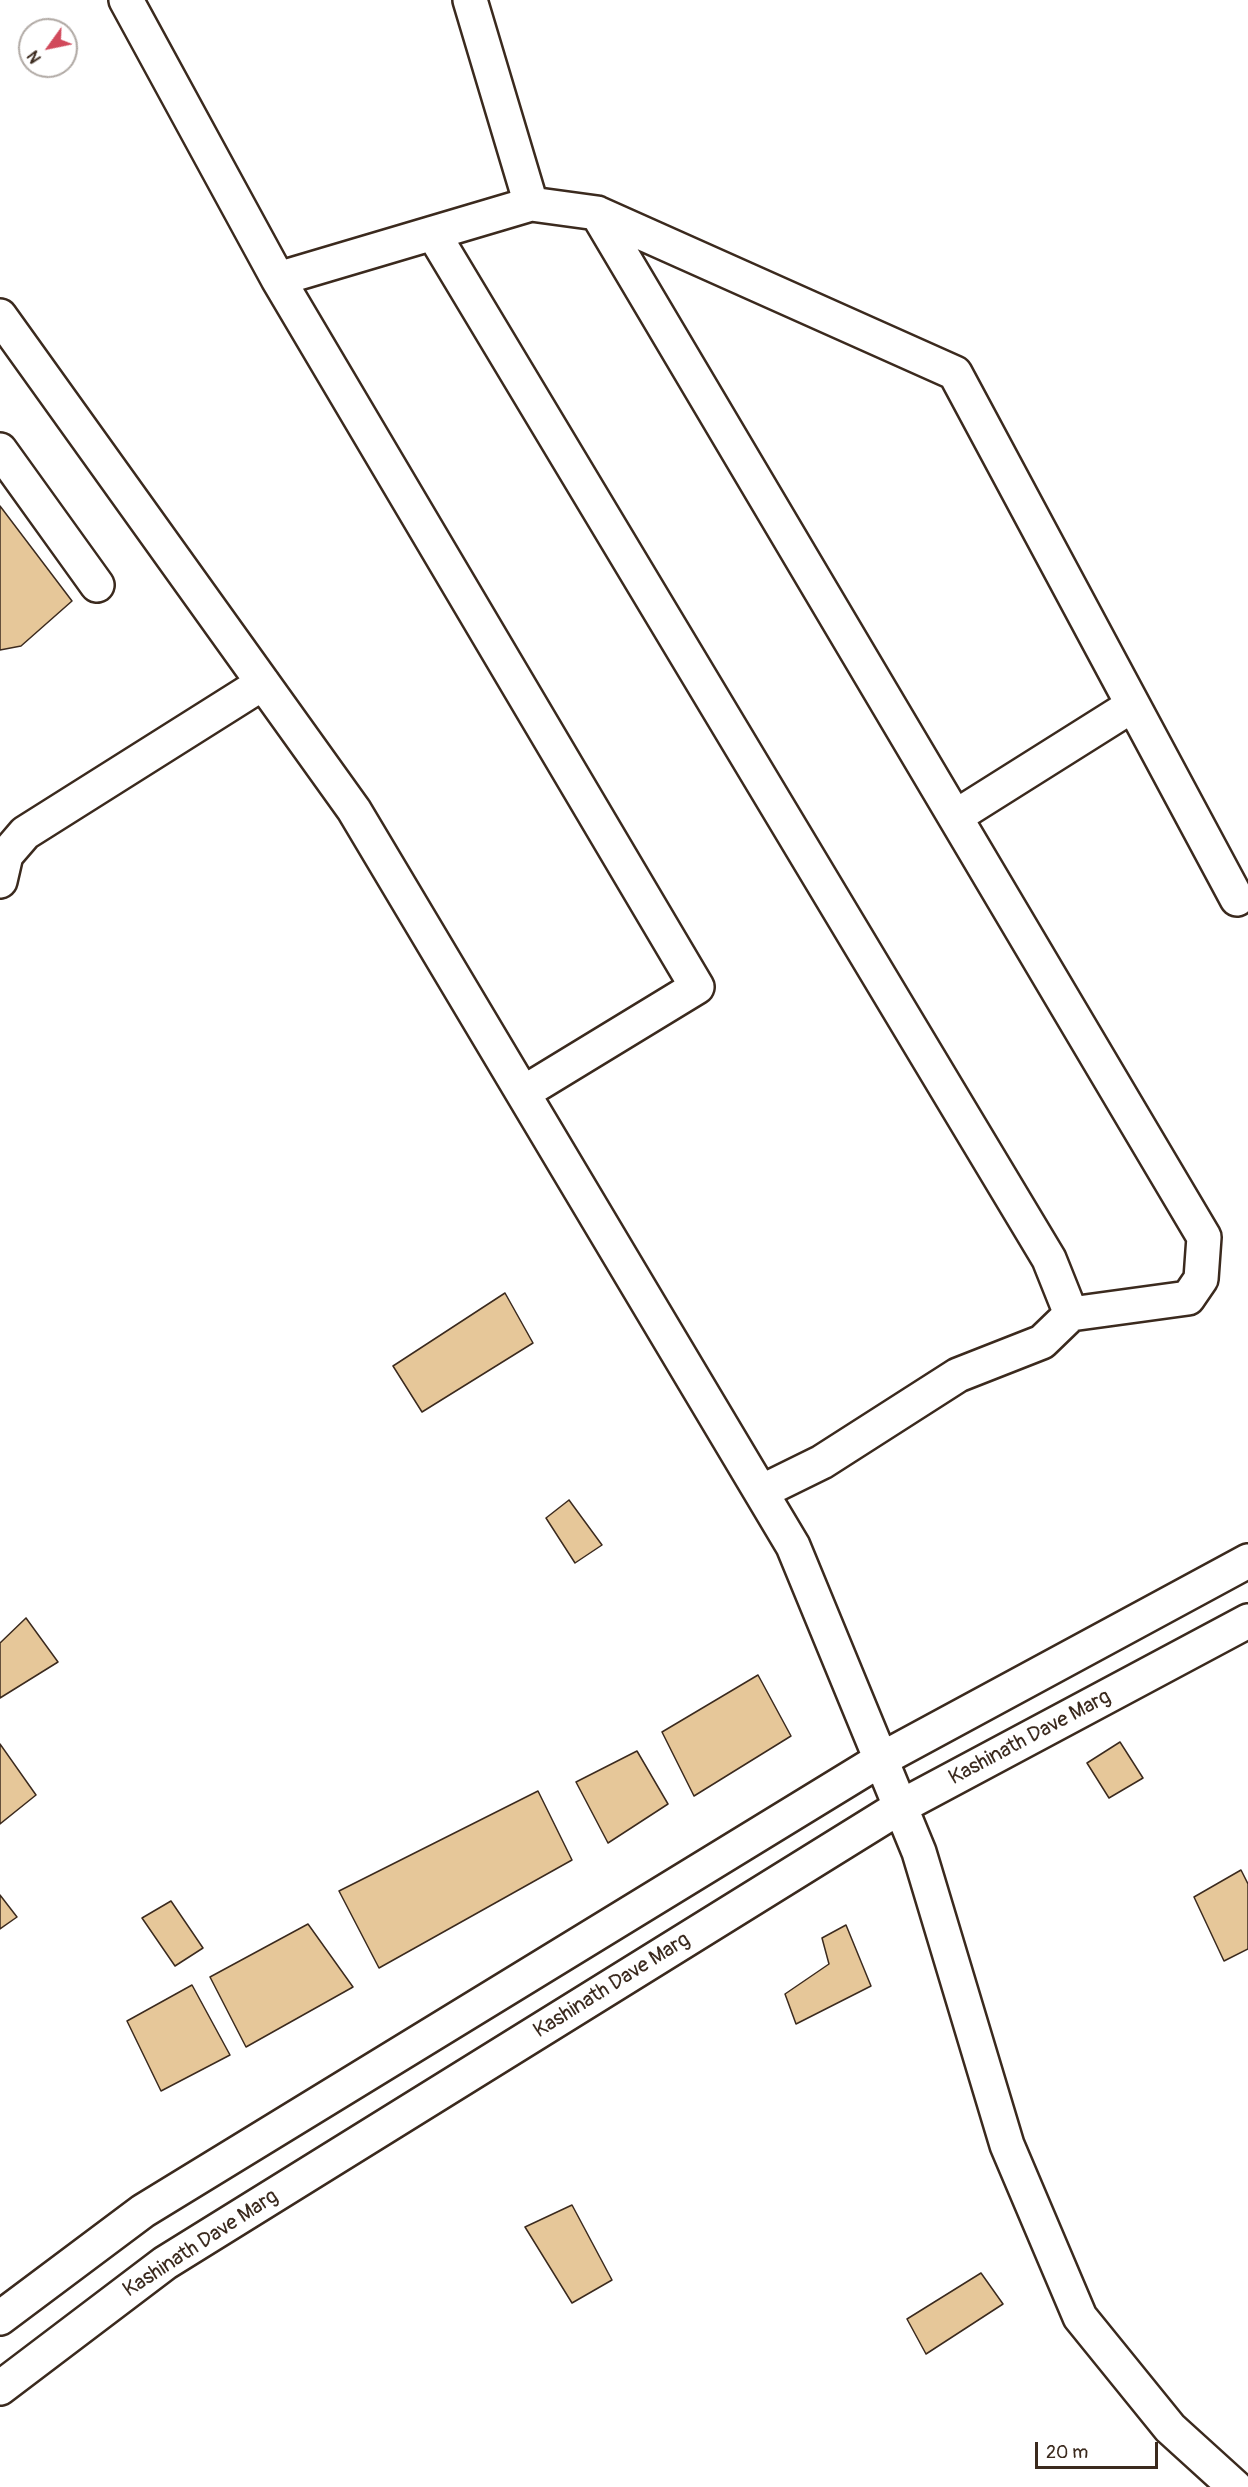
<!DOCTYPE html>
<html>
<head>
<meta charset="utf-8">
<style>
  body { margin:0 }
  #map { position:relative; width:1248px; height:2487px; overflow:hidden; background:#fff; font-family:Pangolin,sans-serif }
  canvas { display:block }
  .north { position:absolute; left:18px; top:18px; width:60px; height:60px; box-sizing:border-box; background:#fff; border:2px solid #b1aaa5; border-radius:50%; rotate:237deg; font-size:16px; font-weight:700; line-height:24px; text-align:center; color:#3b2a1e }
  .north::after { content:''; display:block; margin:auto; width:21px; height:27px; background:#d1495b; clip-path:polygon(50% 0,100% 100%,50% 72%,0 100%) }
  .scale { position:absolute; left:1035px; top:2442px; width:123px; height:27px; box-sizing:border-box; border:3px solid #3b2a1e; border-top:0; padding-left:8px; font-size:18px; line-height:21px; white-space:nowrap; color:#3b2a1e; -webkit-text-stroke:4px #fff; paint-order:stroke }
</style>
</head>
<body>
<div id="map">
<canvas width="1248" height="2487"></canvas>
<div class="north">N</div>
<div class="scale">20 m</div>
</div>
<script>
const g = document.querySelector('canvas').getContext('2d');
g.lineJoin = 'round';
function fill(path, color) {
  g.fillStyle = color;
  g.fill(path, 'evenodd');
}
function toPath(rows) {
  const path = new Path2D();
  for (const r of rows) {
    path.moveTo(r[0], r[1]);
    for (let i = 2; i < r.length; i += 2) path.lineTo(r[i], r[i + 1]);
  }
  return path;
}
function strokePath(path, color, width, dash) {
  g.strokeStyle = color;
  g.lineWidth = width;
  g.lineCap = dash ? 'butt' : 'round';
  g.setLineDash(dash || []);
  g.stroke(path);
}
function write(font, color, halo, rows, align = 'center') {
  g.font = font + ' Pangolin,sans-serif';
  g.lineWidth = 4.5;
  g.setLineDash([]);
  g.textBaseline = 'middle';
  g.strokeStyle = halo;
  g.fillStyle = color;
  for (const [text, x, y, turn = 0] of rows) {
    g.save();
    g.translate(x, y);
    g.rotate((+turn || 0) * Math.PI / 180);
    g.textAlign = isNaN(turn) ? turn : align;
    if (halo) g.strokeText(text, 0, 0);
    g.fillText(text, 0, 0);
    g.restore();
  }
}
const building = toPath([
  [0,506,72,601,21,646,0,650,0,506],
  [505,1293,533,1343,422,1412,393,1366,505,1293],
  [569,1500,602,1545,575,1563,546,1518,569,1500],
  [26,1618,58,1662,0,1698,0,1643,26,1618],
  [758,1675,791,1736,694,1796,662,1732,758,1675],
  [1120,1742,1143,1778,1109,1798,1087,1763,1120,1742],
  [0,1744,36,1795,0,1824,0,1744],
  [637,1751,668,1804,608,1843,576,1782,637,1751],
  [538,1791,572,1860,379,1968,339,1891,538,1791],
  [1241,1870,1248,1884,1248,1949,1224,1961,1194,1897,1241,1870],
  [0,1895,17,1917,0,1929,0,1895],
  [171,1901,203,1948,175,1966,142,1918,171,1901],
  [308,1924,353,1987,246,2047,210,1977,308,1924],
  [846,1925,871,1986,796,2024,785,1994,829,1964,822,1938,846,1925],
  [192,1985,230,2055,161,2091,127,2021,192,1985],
  [572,2205,612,2280,572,2303,525,2227,572,2205],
  [981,2273,1003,2304,926,2354,907,2319,981,2273]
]);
fill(building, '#e6c799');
strokePath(building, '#3b2a1e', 1.5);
const minor = toPath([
  [126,0,278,279,531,204,597,213,955,373,1237,899],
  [470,0,531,204],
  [597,213,1204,1237,1201,1279,1188,1298,1071,1314],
  [433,233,1049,1259,1071,1314,1042,1342,958,1375,822,1462,761,1492],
  [278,279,697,987,523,1093],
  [0,316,354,810,793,1546,919,1852,1007,2145,1080,2317,1170,2428,1235,2487],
  [0,450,97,585],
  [955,817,1133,705],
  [0,881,6,855,25,833,263,683],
  [0,2318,143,2211,880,1760,1248,1561],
  [0,2388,165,2263,900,1807,1248,1621]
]);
strokePath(minor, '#3b2a1e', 38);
strokePath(minor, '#fff', 33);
write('21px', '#3b2a1e', '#fff', [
  ["Kashinath Dave Marg",1030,1738,-28],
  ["Kashinath Dave Marg",612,1986,-32],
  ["Kashinath Dave Marg",201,2244,-33]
]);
</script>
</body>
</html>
